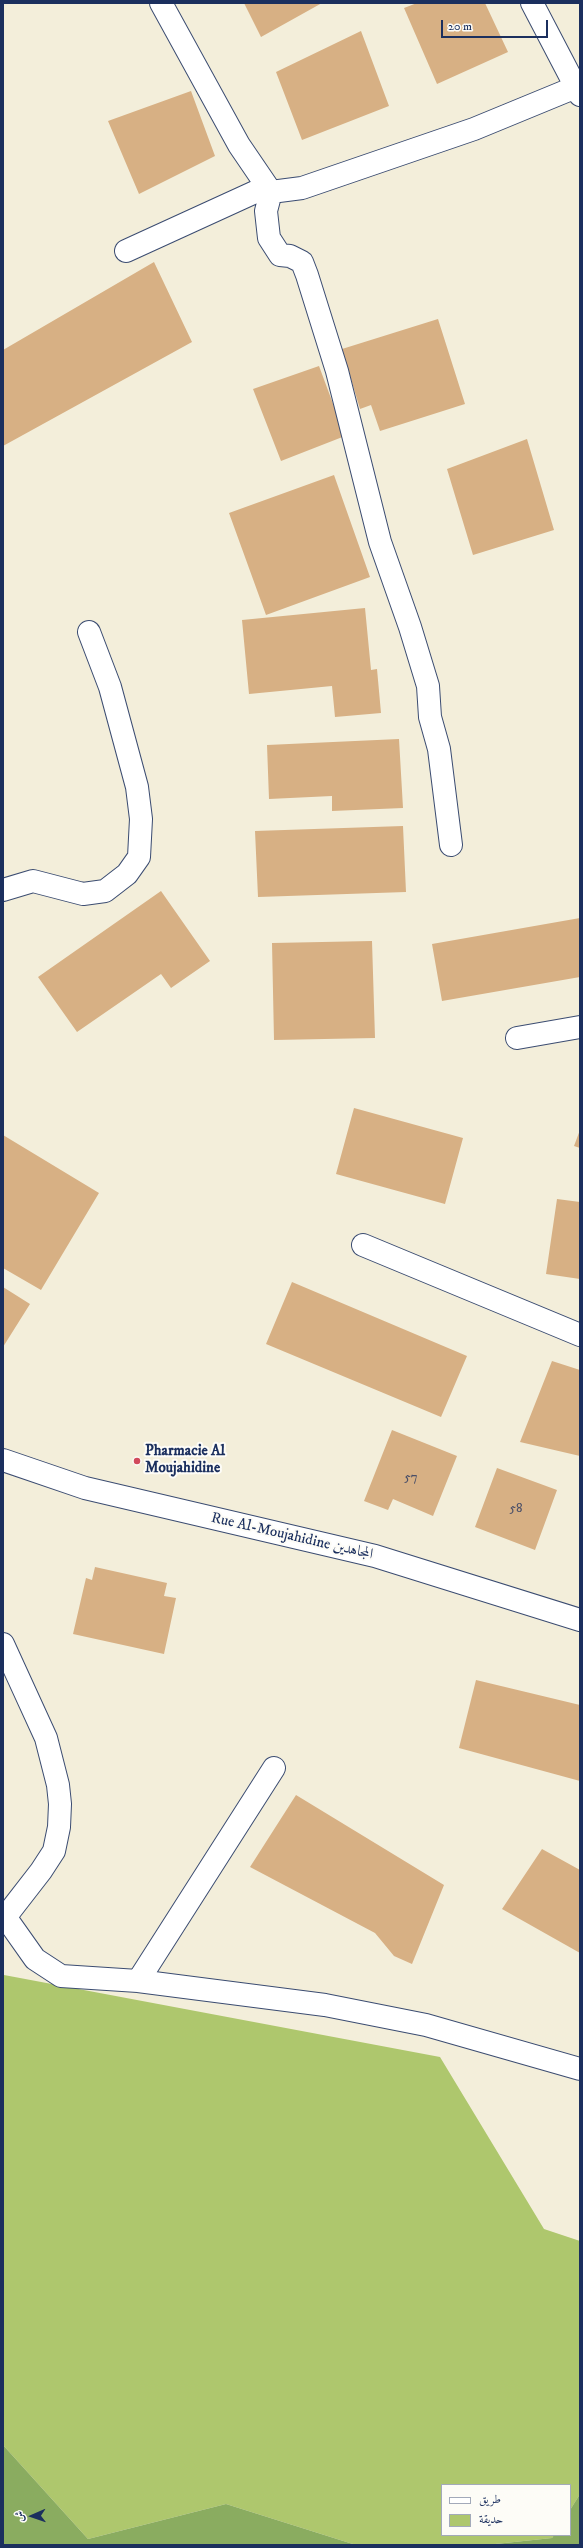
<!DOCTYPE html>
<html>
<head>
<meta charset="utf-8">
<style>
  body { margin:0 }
  #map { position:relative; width:583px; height:2548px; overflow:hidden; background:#f3eeda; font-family:"IM FELL DW Pica",Amiri,serif }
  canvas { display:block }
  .frame { position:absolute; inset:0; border:4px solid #1b2f5e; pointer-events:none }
  .legend { position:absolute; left:441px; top:2484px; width:130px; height:52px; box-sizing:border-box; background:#fdfcf7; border:1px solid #a3aaba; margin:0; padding:5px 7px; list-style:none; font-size:12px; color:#1b2f5e }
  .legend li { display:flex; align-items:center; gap:8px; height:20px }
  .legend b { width:20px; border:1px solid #a3aaba }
  .north { position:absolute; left:12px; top:2496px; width:40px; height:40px; -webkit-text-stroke:3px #fdfcf7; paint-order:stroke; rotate:268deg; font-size:11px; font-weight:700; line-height:16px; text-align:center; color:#1b2f5e }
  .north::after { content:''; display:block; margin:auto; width:14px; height:18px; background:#1b2f5e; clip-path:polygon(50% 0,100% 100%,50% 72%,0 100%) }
  .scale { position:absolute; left:441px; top:20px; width:107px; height:18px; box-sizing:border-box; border:2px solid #1b2f5e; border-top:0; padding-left:5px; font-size:12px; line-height:14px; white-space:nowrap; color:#1b2f5e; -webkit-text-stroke:3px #fdfcf7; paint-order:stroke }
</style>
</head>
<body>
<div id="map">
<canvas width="583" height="2548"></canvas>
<div class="frame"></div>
<ul class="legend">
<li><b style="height:5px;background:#fff"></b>طريق</li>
<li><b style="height:11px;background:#aec76d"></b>حديقة</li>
</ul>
<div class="north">ش</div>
<div class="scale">20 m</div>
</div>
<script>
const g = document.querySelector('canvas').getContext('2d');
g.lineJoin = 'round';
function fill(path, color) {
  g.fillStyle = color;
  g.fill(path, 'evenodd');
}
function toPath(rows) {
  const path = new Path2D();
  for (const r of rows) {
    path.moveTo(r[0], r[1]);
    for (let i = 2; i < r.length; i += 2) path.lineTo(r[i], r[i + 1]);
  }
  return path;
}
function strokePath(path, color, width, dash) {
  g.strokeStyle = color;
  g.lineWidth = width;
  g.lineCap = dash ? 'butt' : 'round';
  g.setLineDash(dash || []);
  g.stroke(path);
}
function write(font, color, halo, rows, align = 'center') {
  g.font = font + ' "IM FELL DW Pica",Amiri,serif';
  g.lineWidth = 4;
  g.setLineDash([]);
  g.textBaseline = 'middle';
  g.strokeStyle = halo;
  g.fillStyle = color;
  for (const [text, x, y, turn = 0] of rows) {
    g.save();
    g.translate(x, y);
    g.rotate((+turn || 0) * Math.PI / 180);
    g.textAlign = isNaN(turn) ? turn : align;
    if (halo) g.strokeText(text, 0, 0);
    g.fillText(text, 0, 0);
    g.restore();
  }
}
fill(toPath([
  [4,1975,440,2057,544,2229,580,2241,580,2494,570,2510,570,2485,442,2485,442,2535,554,2535,552,2538,486,2545,356,2545,226,2504,88,2539,3,2445]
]), '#aec76d');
fill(toPath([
  [3,2445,88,2539,226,2504,356,2545,3,2545],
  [580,2494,580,2545,486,2545,552,2538,554,2535,570,2535,570,2510]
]), '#8aac60');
fill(toPath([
  [244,3,322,3,261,37],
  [417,3,485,3,508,52,437,84,404,8],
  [361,31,389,106,302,140,276,72],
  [191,91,215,156,139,194,108,121],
  [154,262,192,342,3,446,3,350],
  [438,319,465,404,380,431,371,405,360,409,342,349],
  [319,366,345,436,281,461,253,389],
  [527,439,554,530,473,555,447,469],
  [334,475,370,577,266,615,229,513],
  [365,608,371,670,377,669,381,713,335,717,332,686,249,694,242,620],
  [399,739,403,808,332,811,332,796,269,799,267,745],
  [403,826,406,892,258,897,255,831],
  [161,891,210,961,171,988,161,974,77,1032,38,977],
  [580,918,580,977,442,1001,432,944],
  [372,941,375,1038,274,1040,272,943],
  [354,1108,463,1138,445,1204,336,1174],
  [580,1130,580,1148,574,1146],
  [3,1135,99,1193,41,1290,3,1268],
  [557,1199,580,1202,580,1279,546,1274],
  [292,1282,467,1356,441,1417,266,1344],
  [3,1287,30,1304,3,1347],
  [552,1361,580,1370,580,1456,520,1442],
  [392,1430,457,1456,433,1516,393,1499,388,1510,364,1501],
  [497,1468,557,1490,535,1550,475,1527],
  [95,1567,167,1583,164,1596,176,1598,164,1654,73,1634,86,1578,92,1580],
  [476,1680,580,1705,580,1781,459,1748],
  [296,1795,444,1885,412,1964,394,1956,375,1933,250,1867],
  [542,1849,580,1870,580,1953,502,1909]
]), '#d7b084');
const minor = toPath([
  [161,3,239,145,271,192,302,188,474,129,576,87],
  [532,3,580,95],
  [271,192,266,211,269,238,280,255,290,256,302,262,307,275,337,371,380,542,410,627,428,686,430,717,439,749,451,845],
  [126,251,266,187],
  [3,890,33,881,83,894,105,891,127,874,139,857,141,819,137,787,110,687,89,632],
  [517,1038,580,1027],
  [363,1245,580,1335],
  [3,1460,85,1488,375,1556,580,1620],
  [3,1644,46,1738,58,1785,60,1804,59,1827,54,1851,41,1871,3,1920],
  [6,1918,35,1959,61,1976,138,1981,325,2005,426,2025,580,2069],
  [138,1981,274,1768]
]);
strokePath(minor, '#3b4c71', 24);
strokePath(minor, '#fff', 22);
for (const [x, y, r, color] of [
  [137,1461,4,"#d1495b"]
]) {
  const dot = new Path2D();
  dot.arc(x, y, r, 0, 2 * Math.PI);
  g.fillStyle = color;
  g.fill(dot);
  strokePath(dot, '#fdfcf7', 1.5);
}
write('13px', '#4a4f68', null, [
  ["57",411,1478],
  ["58",516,1509]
]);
write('bold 15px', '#1b2f5e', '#fdfcf7', [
  ["Pharmacie Al",145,1452],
  ["Moujahidine",145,1469]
], 'left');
write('15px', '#1b2f5e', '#fdfcf7', [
  ["Rue Al-Moujahidine المجاهدين",292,1537,13]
]);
</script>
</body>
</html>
